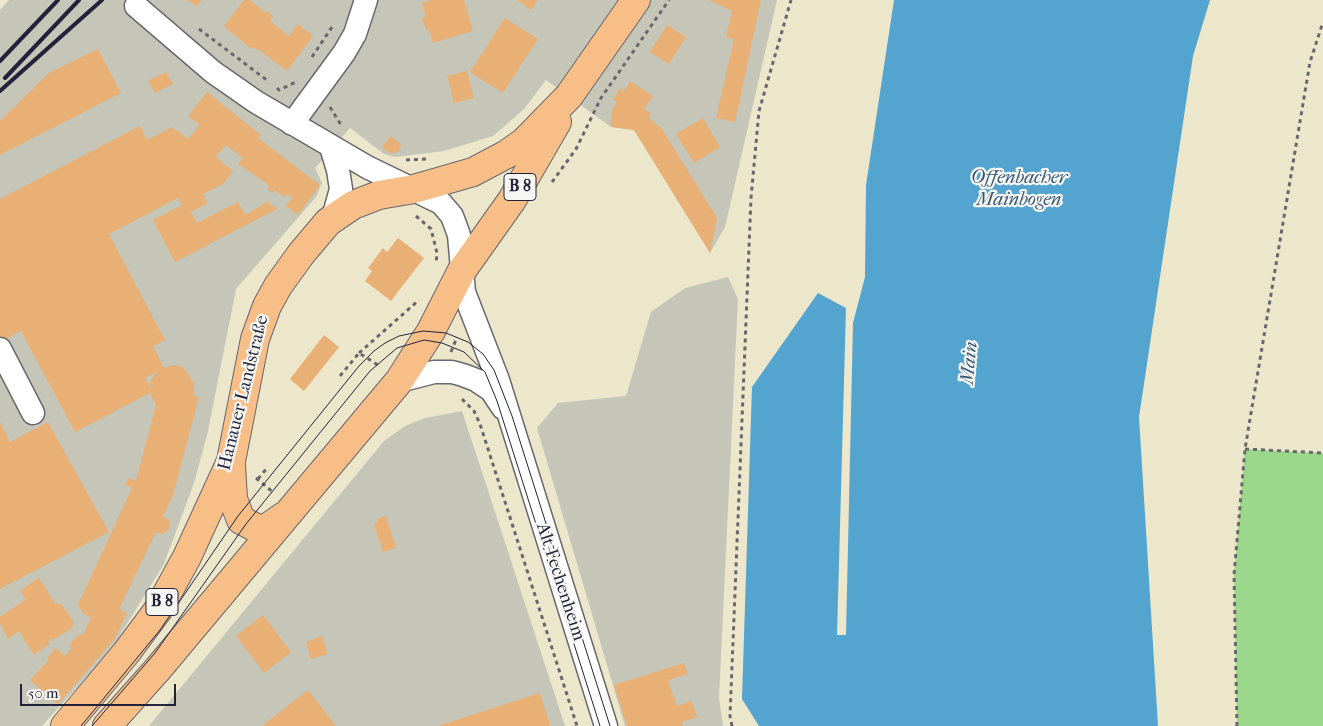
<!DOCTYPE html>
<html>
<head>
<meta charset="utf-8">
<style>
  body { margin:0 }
  #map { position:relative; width:1323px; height:726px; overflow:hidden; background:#ece6cb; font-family:"IM FELL French Canon",serif }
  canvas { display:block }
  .scale { position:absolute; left:20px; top:684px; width:156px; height:22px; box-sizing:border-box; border:2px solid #22223b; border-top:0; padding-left:6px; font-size:15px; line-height:18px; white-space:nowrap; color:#22223b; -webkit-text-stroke:4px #f6f6f2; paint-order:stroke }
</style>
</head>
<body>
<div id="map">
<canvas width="1323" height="726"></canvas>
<div class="scale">50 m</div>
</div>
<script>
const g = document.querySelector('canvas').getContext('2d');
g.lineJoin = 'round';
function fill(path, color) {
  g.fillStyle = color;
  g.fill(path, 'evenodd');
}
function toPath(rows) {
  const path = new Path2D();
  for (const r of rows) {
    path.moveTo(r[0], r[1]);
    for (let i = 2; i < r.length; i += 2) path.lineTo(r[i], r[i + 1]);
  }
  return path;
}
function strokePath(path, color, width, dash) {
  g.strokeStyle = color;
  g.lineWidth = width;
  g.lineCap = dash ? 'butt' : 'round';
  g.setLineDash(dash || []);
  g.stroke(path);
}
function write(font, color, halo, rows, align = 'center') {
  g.font = font + ' "IM FELL French Canon",serif';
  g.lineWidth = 4.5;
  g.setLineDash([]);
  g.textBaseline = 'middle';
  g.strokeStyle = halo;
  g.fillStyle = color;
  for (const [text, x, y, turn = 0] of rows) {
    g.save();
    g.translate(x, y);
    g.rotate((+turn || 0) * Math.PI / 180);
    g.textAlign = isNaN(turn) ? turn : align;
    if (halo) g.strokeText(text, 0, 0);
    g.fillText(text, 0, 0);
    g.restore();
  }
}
fill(toPath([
  [9,0,777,0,725,227,710,253,634,130,611,127,546,80,524,109,493,136,444,151,395,157,384,154,350,128,315,168,322,183,316,197,236,289,208,431,194,483,164,564,110,651,42,726,0,726,0,10],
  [728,277,738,299,719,698,723,726,625,726,537,428,558,403,626,396,651,312,685,288],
  [462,411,565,726,149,726,384,441,405,426,425,418]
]), '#c5c5b8');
fill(toPath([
  [1245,449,1323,453,1323,726,1237,726,1234,575]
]), '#9cd88c');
fill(toPath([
  [894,0,1210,0,1193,56,1139,417,1158,726,759,726,742,699,752,387,818,293,846,308,837,635,846,635,853,323,865,277,866,185]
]), '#53a4ce');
fill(toPath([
  [187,0,202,0,196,6],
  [244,0,250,0,266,13,267,11,273,16,270,21,289,36,298,24,313,36,287,71,259,50,249,47,224,26],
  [431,0,464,0,473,31,433,43,429,29,426,30,422,18,426,17,422,3],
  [517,0,538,0,531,10],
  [709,0,761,0,735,122,716,118,734,39,726,37,732,11],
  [505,18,538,39,503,93,470,72],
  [667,25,686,37,669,64,650,52],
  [98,49,121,93,0,155,0,121,49,73],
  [467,71,474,98,454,103,447,76],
  [166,72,173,84,155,93,148,81],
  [630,81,653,96,644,109,651,113,649,118,662,129,717,218,710,253,634,130,611,127,611,112,617,102,613,100,620,88,624,91],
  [207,92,261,135,258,138,320,185,298,215,286,206,292,198,287,194,284,197,275,190,273,193,267,189,269,185,238,164,243,158,226,145,216,157,233,171,223,184,203,194,208,203,191,212,197,223,238,202,245,215,269,201,272,207,275,205,277,209,175,262,153,220,182,205,178,198,109,234,165,340,153,346,164,368,173,365,183,367,194,383,194,396,199,397,173,495,163,516,170,521,170,528,163,534,156,532,119,609,127,613,114,640,58,704,30,680,49,660,47,658,56,648,65,656,72,648,69,645,79,634,83,635,91,617,84,614,78,605,132,488,125,485,129,478,136,481,156,405,150,393,75,432,21,331,6,339,0,337,0,199,140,126,147,140,172,127,188,139,200,125,188,116],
  [157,372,151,380,149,387,145,378],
  [703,118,720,147,694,163,676,134],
  [391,136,401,144,399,151,395,153,390,153,382,147],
  [398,238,424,258,391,301,365,281,372,271,368,268,383,248,387,252],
  [324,335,339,347,304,391,290,379],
  [0,422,10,442,48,422,109,532,0,589],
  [386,516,396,548,383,552,374,524,378,522,377,519],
  [39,578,55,603,62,605,74,622,72,628,53,640,52,638,48,641,50,644,34,655,19,631,8,639,0,623,0,617,26,599,20,591],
  [263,615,291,652,264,673,236,636],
  [322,636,328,654,311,659,306,642],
  [684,663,688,674,668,680,677,706,692,701,697,717,682,722,683,726,627,726,614,685],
  [308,690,336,726,262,726],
  [540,693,550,726,438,726]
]), '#e8b075');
const minor = toPath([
  [136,6,213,72,256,102,367,167,441,203,452,216,459,235,464,292,498,380,606,726],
  [292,124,344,53,355,34,366,0],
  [328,222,335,211,341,189,338,170,331,147],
  [0,349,33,413],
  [399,381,434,372,452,372,463,375,476,380,491,390,503,408]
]);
const major = toPath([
  [231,465,233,499,241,520,258,529,267,528,284,516],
  [65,726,126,653,158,610,187,557,231,461,255,339,267,306,278,286,301,254,328,222,353,205,379,195,414,189,473,172,507,154,524,142,569,96,636,0],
  [107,726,157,670,399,381,431,331,461,272,512,200,557,122]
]);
strokePath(minor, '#69676d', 25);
strokePath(major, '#69676d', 30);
strokePath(toPath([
  [199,29,268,81],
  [312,57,332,27],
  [277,88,279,90,296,82],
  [330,107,341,125],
  [406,160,427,159],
  [552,182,576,149,601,98,669,0],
  [416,216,431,229,437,253,436,264],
  [451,352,457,337],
  [359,353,419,300],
  [340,376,359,353,381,367],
  [462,399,474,411,480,424,577,726],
  [1245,449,1323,453],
  [256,478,274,493],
  [258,479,267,468],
  [732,726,730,716,751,198,759,111,791,0],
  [1237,726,1234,575,1245,449,1310,62,1323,22]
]), '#69676d', 3, [4, 4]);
strokePath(minor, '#fff', 22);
strokePath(major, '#f7be88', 28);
strokePath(toPath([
  [81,726,160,630,238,516,359,366,374,351,385,343,399,336,423,331,446,333,468,342,483,354,494,370,512,416,610,726],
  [92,726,155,653,246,524,370,371,397,348,424,340,442,343,464,352,485,372,497,401,600,726]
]), '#22223b', 1);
strokePath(toPath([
  [0,61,58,0],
  [5,78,79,0],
  [0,91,102,0]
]), '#22223b', 4);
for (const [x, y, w] of [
  [520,187,32],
  [162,602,32]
]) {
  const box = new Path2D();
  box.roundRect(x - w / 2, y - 13.5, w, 27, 4);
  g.fillStyle = '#f6f6f2';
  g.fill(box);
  strokePath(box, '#22223b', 1);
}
write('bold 16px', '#22223b', null, [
  ["B 8",520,187],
  ["B 8",162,602]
]);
write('18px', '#22223b', '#f6f6f2', [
  ["Hanauer Landstraße",244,393,-76],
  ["Alt-Fechenheim",560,582,72]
]);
write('italic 19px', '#365676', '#f6f6f2', [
  ["Offenbacher",1019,178],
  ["Mainbogen",1019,200],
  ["Main",970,363,-84]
]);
</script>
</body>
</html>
